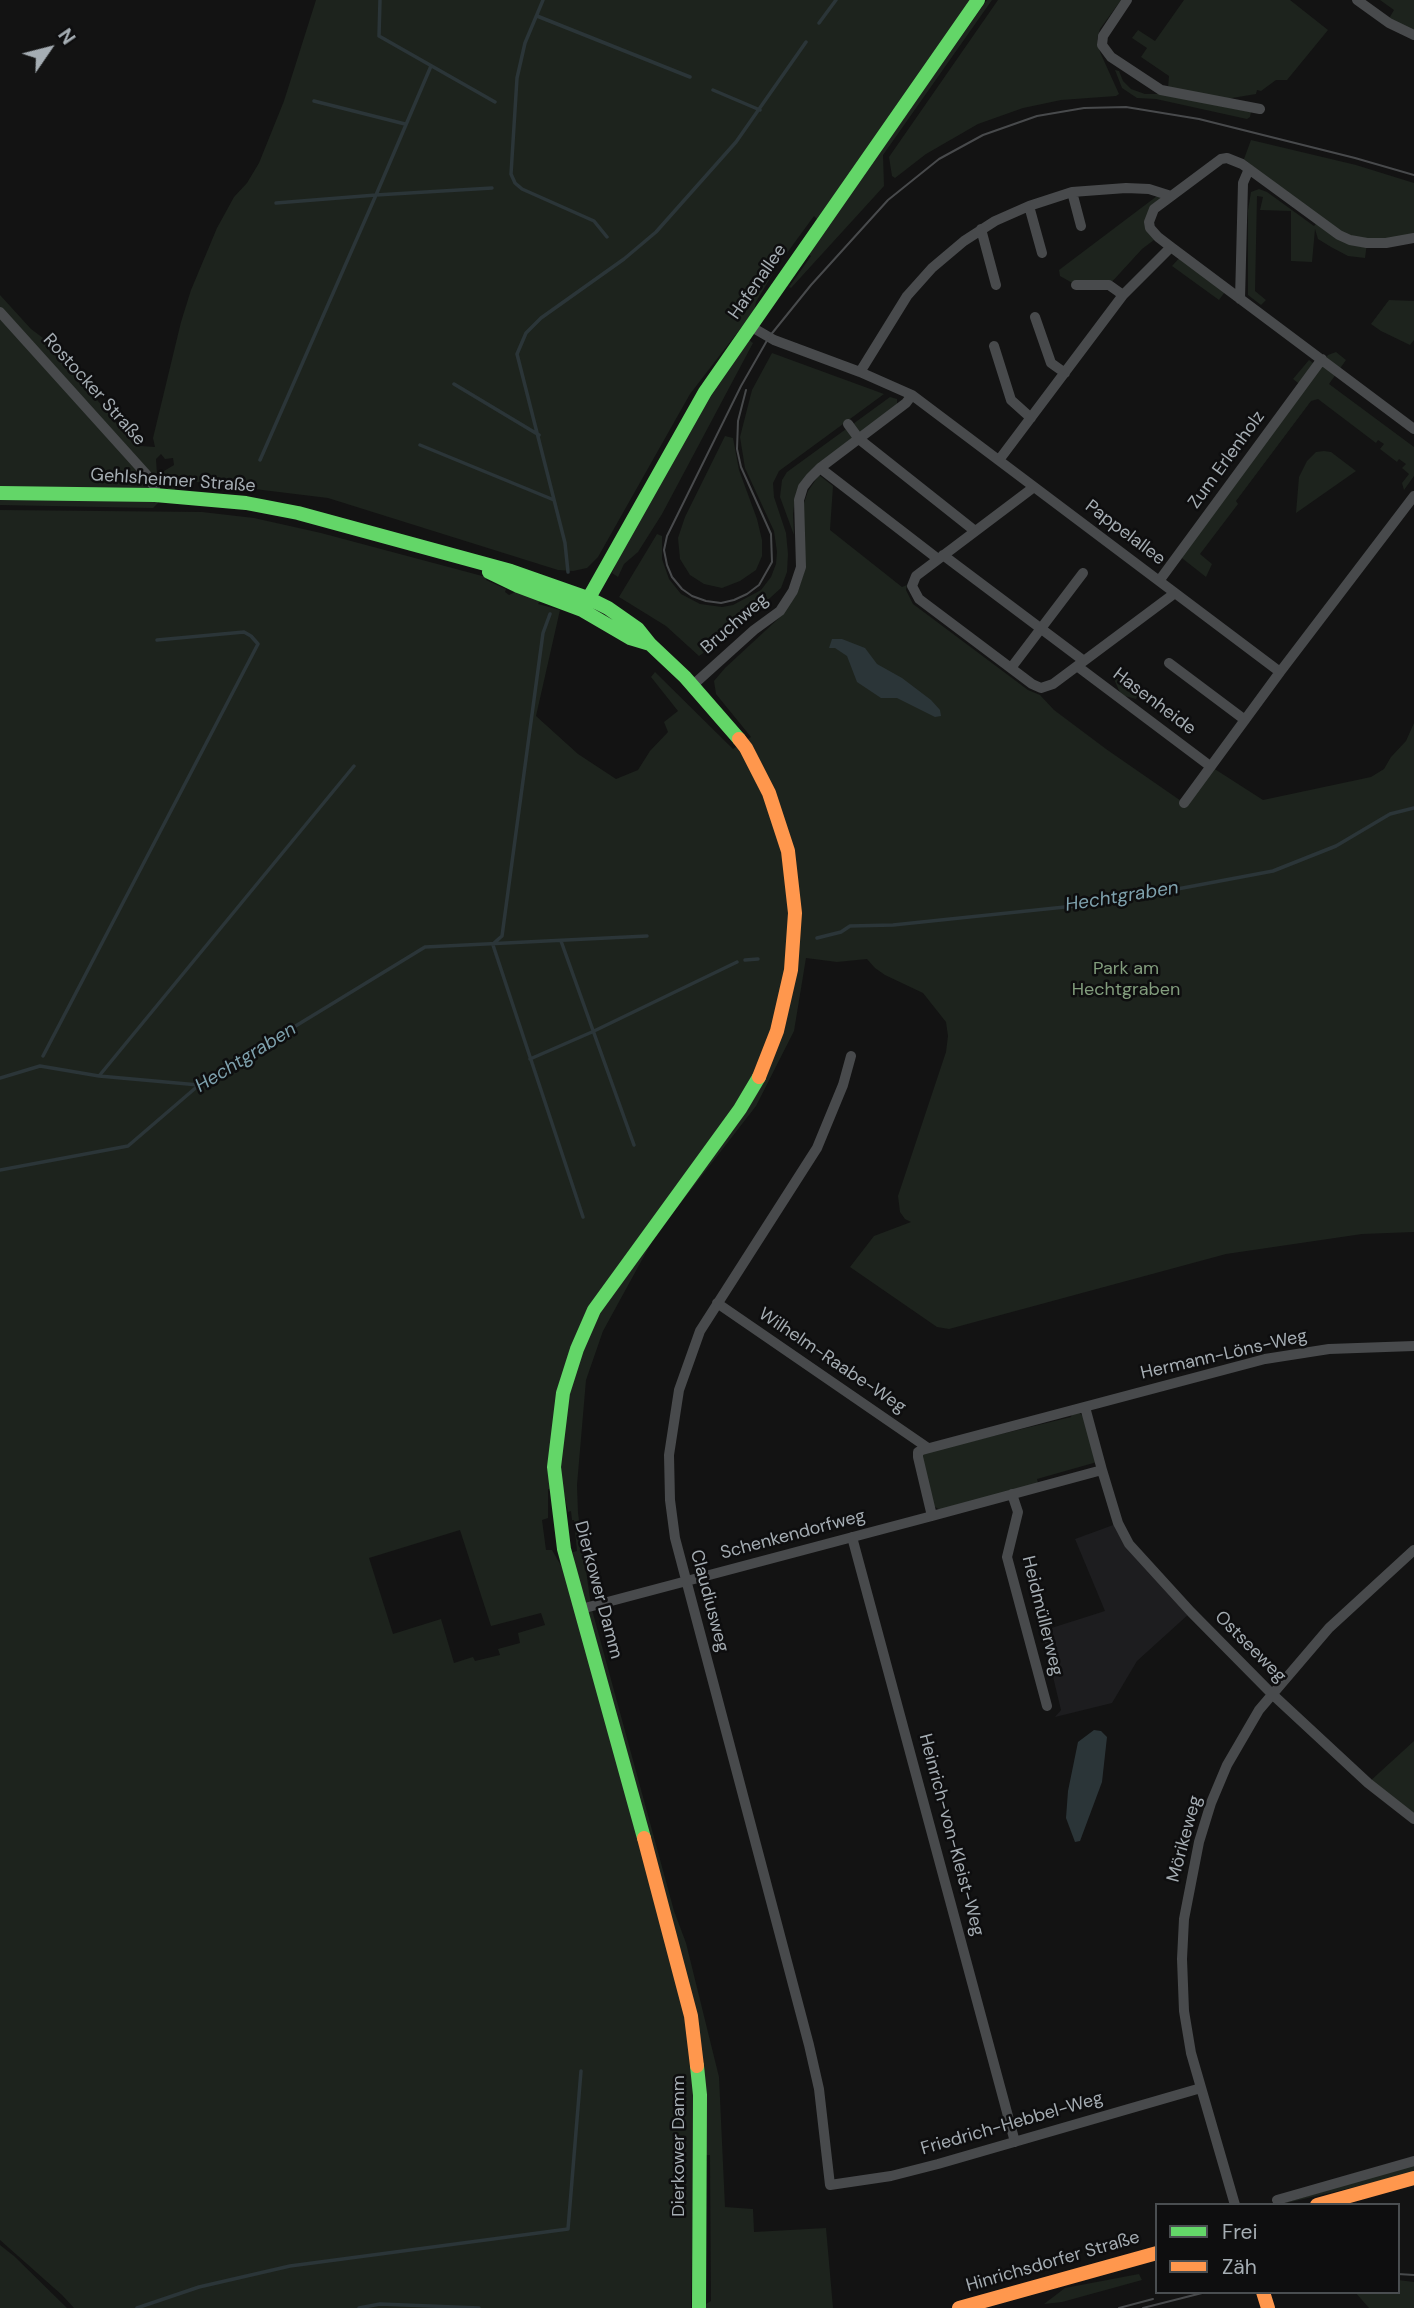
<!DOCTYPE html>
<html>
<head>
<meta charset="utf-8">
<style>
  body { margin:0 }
  #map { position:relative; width:1414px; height:2308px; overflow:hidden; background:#131313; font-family:"DM Sans",sans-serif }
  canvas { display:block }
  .legend { position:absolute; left:1155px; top:2203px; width:245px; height:91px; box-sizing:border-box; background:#0e0e0f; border:2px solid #4a4e51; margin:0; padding:9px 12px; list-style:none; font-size:21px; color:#a5adb3 }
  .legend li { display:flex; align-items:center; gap:14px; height:35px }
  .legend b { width:35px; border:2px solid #4a4e51 }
  .north { position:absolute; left:14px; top:14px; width:70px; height:70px; -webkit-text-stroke:5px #0e0e0f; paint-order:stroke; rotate:55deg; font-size:19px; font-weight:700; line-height:28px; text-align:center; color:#a5adb3 }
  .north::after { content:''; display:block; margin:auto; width:24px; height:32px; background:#a5adb3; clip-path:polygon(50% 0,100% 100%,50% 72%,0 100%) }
</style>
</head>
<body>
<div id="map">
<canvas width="1414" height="2308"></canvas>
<ul class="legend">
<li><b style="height:9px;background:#63d668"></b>Frei</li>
<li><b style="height:9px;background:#ff974d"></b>Zäh</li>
</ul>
<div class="north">N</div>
</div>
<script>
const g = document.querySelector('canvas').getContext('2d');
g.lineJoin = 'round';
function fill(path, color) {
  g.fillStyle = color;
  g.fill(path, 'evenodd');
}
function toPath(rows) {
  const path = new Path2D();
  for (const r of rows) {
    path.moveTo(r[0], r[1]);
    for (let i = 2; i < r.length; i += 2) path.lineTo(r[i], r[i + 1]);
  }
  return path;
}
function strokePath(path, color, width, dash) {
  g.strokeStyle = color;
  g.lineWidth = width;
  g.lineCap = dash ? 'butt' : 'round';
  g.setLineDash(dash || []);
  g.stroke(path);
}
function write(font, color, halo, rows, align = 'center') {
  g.font = font + ' "DM Sans",sans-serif';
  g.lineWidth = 5;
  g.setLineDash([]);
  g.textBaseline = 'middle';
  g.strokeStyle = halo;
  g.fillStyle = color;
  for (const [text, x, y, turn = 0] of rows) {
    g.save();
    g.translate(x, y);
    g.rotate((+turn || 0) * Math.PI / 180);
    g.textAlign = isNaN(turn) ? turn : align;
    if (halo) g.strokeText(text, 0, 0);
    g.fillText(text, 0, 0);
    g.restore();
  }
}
fill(toPath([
  [1116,1524,1190,1613,1137,1661,1112,1703,1055,1717,1061,1710,1042,1631,1105,1611,1075,1539]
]), '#1d1d1f');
fill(toPath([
  [316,0,973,0,818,220,814,216,784,257,779,255,774,262,778,265,756,302,754,311,690,394,598,557,587,568,573,571,558,570,328,498,197,482,176,477,175,490,168,489,163,479,164,471,174,465,173,458,165,459,161,454,156,459,157,474,147,489,0,487,0,295,31,329,51,344,131,441,141,446,155,447,153,438,181,322,191,290,217,228,234,197,247,183,259,163,284,101],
  [987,0,992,0,883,155,884,186,791,288,789,287,811,256,808,254],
  [998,0,1121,0,1100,29,1097,39,1100,52,1119,94,1116,96,1061,100,1023,108,978,124,926,154,895,178,892,176,889,157],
  [1184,0,1290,0,1328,30,1287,80,1276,80,1261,91,1257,90,1256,94,1226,99,1168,88,1169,76,1141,57,1147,48,1132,38,1138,30,1155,41],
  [1380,0,1414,0,1414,35,1387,22,1394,10],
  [1115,70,1119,71,1123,81,1131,89,1145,94,1160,94,1251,112,1250,117,1247,119,1156,99,1137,98,1122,88],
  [1251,140,1356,165,1414,183,1414,238,1367,243,1365,258,1348,256,1331,247,1318,239,1315,229,1312,262,1291,261,1291,211,1260,210,1263,197,1257,196,1255,291,1266,300,1261,305,1248,295,1248,210,1251,192,1259,189,1267,192,1314,226,1319,220,1244,159],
  [1161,193,1171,196,1150,216,1158,237,1142,249,1109,285,1076,285,1060,276,1059,270],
  [1182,255,1227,289,1219,300,1172,266],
  [1389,300,1414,301,1414,340,1410,345,1381,331,1371,324],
  [749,340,753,343,662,514,638,552,624,564,618,577,612,573,618,559,702,409,725,372],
  [1336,352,1346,360,1329,384,1414,447,1414,476,1404,490,1402,483,1409,474,1402,468,1406,464,1399,459,1397,462,1380,449,1384,444,1378,440,1376,443,1318,399,1311,401,1236,501,1238,504,1200,554,1212,564,1206,577,1178,555,1302,386,1293,379,1309,360,1313,363,1314,373,1328,355],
  [772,353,884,394,779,471,773,483,774,497,786,533,788,554,787,572,781,588,728,636,699,656,666,626,619,597,657,534,662,536,662,559,669,579,681,594,700,604,722,607,733,605,761,590,771,577,776,564,777,552,774,531,745,468,740,437,752,390],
  [890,397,897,399,897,405,814,467,795,498,793,514,794,535,780,497,782,480,787,472],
  [725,436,733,438,739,470,757,519,762,540,762,556,756,570,740,581,722,588,704,584,690,575,680,559,678,538,685,517],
  [1324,451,1331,452,1356,471,1296,513,1299,477,1307,461,1316,452],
  [819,475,833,486,830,530,902,587,907,585,906,590,913,604,1028,690,1040,695,1054,710,1106,749,1184,803,1210,766,1263,800,1371,777,1384,769,1391,757,1406,741,1414,723,1414,1232,1362,1234,1226,1254,949,1329,937,1327,850,1267,874,1236,911,1222,905,1219,900,1212,898,1196,946,1052,948,1036,946,1022,923,993,885,975,875,968,867,959,837,962,806,958,794,1031,756,1106,655,1236,603,1331,586,1380,577,1485,578,1513,591,1606,674,1911,686,1943,719,2077,725,2207,753,2209,754,2232,826,2228,833,2308,706,2308,706,2304,711,2301,710,2155,694,2156,691,2308,74,2308,62,2295,0,2240,0,510,202,512,254,518,321,533,486,577,486,580,506,589,505,592,509,595,515,592,541,599,538,604,560,610,536,716,578,754,616,779,638,770,650,751,668,732,664,722,678,711,651,677,655,672,733,749,751,737,716,694,714,681,725,668,778,619,797,594,805,569,803,506,808,491],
  [548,1489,563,1489,568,1512,571,1511,572,1520,574,1520,577,1551,573,1552,575,1568,563,1569,552,1550,546,1550,542,1520,548,1518],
  [460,1530,491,1626,541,1613,545,1625,518,1633,520,1643,498,1649,500,1655,475,1661,473,1657,454,1663,441,1619,393,1634,369,1558],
  [0,498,158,501,158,503,153,508,0,505],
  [1114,679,1133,679,1140,682,1140,689,1136,699,1121,695],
  [1079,1412,1085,1419,1097,1462,1037,1479,1038,1483,940,1510,932,1505,922,1455,932,1451,1071,1417,1072,1414],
  [1414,1741,1414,1819,1368,1783],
  [1414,2164,1414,2173,1278,2205],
  [0,2245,14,2256,67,2308,0,2308],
  [1139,2274,1142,2280,1062,2302,1044,2304,1065,2288],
  [1398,2280,1414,2282,1414,2308,1369,2308,1355,2292,1398,2292]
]), '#1d231d');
fill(toPath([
  [832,639,842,639,865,648,877,664,902,678,931,700,940,710,941,716,935,717,897,698,881,698,857,682,847,656,835,648,829,648],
  [1094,1730,1101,1731,1107,1737,1102,1782,1080,1841,1075,1842,1066,1818,1068,1791,1078,1742]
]), '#2b3538');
strokePath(toPath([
  [380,0,379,36,495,102],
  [543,0,525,43,517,78,511,174,515,183,522,189,594,221,607,237],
  [537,16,690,77],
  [819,23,836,0],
  [713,90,760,110],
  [314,101,405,124],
  [276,203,376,195,431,66],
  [454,384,539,435],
  [420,445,554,500],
  [260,460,376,195,492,188],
  [568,572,565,543,517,354,526,333,541,318,624,259,656,232,736,142,806,42],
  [817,938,841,932,850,926,893,925,1103,903,1273,871,1336,846,1390,814,1414,808],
  [561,941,634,1145],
  [494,943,502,936,543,633,550,614],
  [493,945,583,1217],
  [745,960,758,959],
  [43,1056,258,644,251,636,244,632,157,640],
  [530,1059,592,1032,737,962],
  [99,1076,354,766],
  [0,1078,40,1066,99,1076,199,1085],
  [0,1170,128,1146,199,1085,425,947,647,936],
  [137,2308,199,2287,290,2266,568,2229,581,2071],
  [359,2308,380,2304,479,2308]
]), '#2b3538', 3.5);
strokePath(toPath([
  [1127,0,1103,36,1102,45,1111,57,1161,90,1260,109],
  [1357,0,1389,23,1414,35],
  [1072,192,1081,226],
  [1029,206,1042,253],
  [981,229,996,285],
  [1414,238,1386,243,1367,243,1350,240,1339,235,1242,164,1227,158,1221,159,1154,209,1149,222,1150,228,1158,237,1171,247,1414,429],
  [1076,285,1109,285,1123,295],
  [1240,299,1243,183,1249,169],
  [0,312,146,474,155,488,155,495],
  [1035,317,1051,363,1065,373],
  [750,326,774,340,860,372,912,395,1280,672,1414,496],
  [994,346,1011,400,1031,418],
  [860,372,907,296,932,268,964,241,995,221,1029,206,1072,192,1126,188,1149,189,1171,196],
  [848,424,859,439,975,531],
  [999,460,1123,295,1171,247],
  [820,468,938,559],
  [1034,487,916,576,912,586,919,599,1032,684,1041,688,1053,684,1175,593],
  [943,555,1084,661],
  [1159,581,1322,359],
  [1169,663,1245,720],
  [1077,666,1210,766],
  [1011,668,1083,573],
  [693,685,754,630,780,611,793,591,801,567,799,500,803,487,810,478,820,468,906,403,912,395],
  [1184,803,1280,672],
  [851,1056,843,1085,817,1148,700,1331,679,1390,669,1455,670,1500,675,1538,809,2045,819,2089,830,2185,891,2176,938,2164,1201,2088],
  [717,1303,928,1448],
  [1085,1407,1102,1470,932,1516,918,1457,918,1452,922,1450,1265,1359,1329,1349,1414,1346],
  [1102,1470,1118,1523,1129,1544,1191,1612,1271,1693,1368,1783,1414,1819],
  [1012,1494,1018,1512,1007,1557,1047,1706],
  [852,1537,1015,2142],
  [581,1609,932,1516],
  [1277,2200,1414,2161],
  [1235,2205,1191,2053,1184,2011,1182,1959,1184,1919,1199,1842,1211,1803,1227,1765,1259,1710,1329,1628,1414,1550]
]), '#484a4c', 10);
strokePath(toPath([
  [0,493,155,495,246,503,298,513,511,571,588,598,608,608,638,629,650,644,685,677,739,739],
  [489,572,518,586,582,610,630,638,650,644],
  [582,610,705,392,978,0],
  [644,1838,564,1549,554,1467,563,1393,577,1349,594,1310,740,1109,759,1077],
  [697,2066,700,2095,699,2308]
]), '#63d668', 14);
strokePath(toPath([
  [739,739,746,748,769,793,788,851,795,913,791,970,777,1031,759,1077],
  [644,1838,691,2016,697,2066],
  [1317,2205,1414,2178],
  [1263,2292,1268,2308],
  [959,2308,1157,2253]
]), '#ff974d', 14);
strokePath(toPath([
  [746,390,738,421,737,449,741,467,771,534,772,562,759,585,747,594,734,600,721,603,706,601,692,596,682,589,672,577,667,565,664,550,667,536,741,386,769,337,811,285,888,200,939,159,983,135,1037,116,1084,108,1126,107,1199,119,1355,158,1414,175],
  [1398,2274,1414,2275],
  [1119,2308,1153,2299],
  [1143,2308,1206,2292]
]), '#484a4c', 2);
write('18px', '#a5adb3', '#0e0e0f', [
  ["Hafenallee",758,282,-55],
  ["Rostocker Straße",94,390,48],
  ["Zum Erlenholz",1227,460,-54],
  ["Gehlsheimer Straße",173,481,4],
  ["Pappelallee",1125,533,37],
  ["Bruchweg",735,624,-41],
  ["Hasenheide",1154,702,37],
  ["Hermann-Löns-Weg",1224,1355,-13],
  ["Wilhelm-Raabe-Weg",832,1361,34],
  ["Schenkendorfweg",793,1535,-15],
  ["Dierkower Damm",598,1590,75],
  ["Claudiusweg",709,1601,75],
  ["Heidmüllerweg",1042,1616,76],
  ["Ostseeweg",1250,1647,45],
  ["Heinrich-von-Kleist-Weg",951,1835,75],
  ["Mörikeweg",1185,1839,-75],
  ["Friedrich-Hebbel-Weg",1012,2124,-16],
  ["Dierkower Damm",679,2146,-90],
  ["Hinrichsdorfer Straße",1053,2262,-16]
]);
write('18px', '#829d7d', '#0e0e0f', [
  ["Park am",1126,969],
  ["Hechtgraben",1126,990]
]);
write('italic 19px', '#7ea1ad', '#0e0e0f', [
  ["Hechtgraben",1122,897,-9],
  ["Hechtgraben",246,1058,-32]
]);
</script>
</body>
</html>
